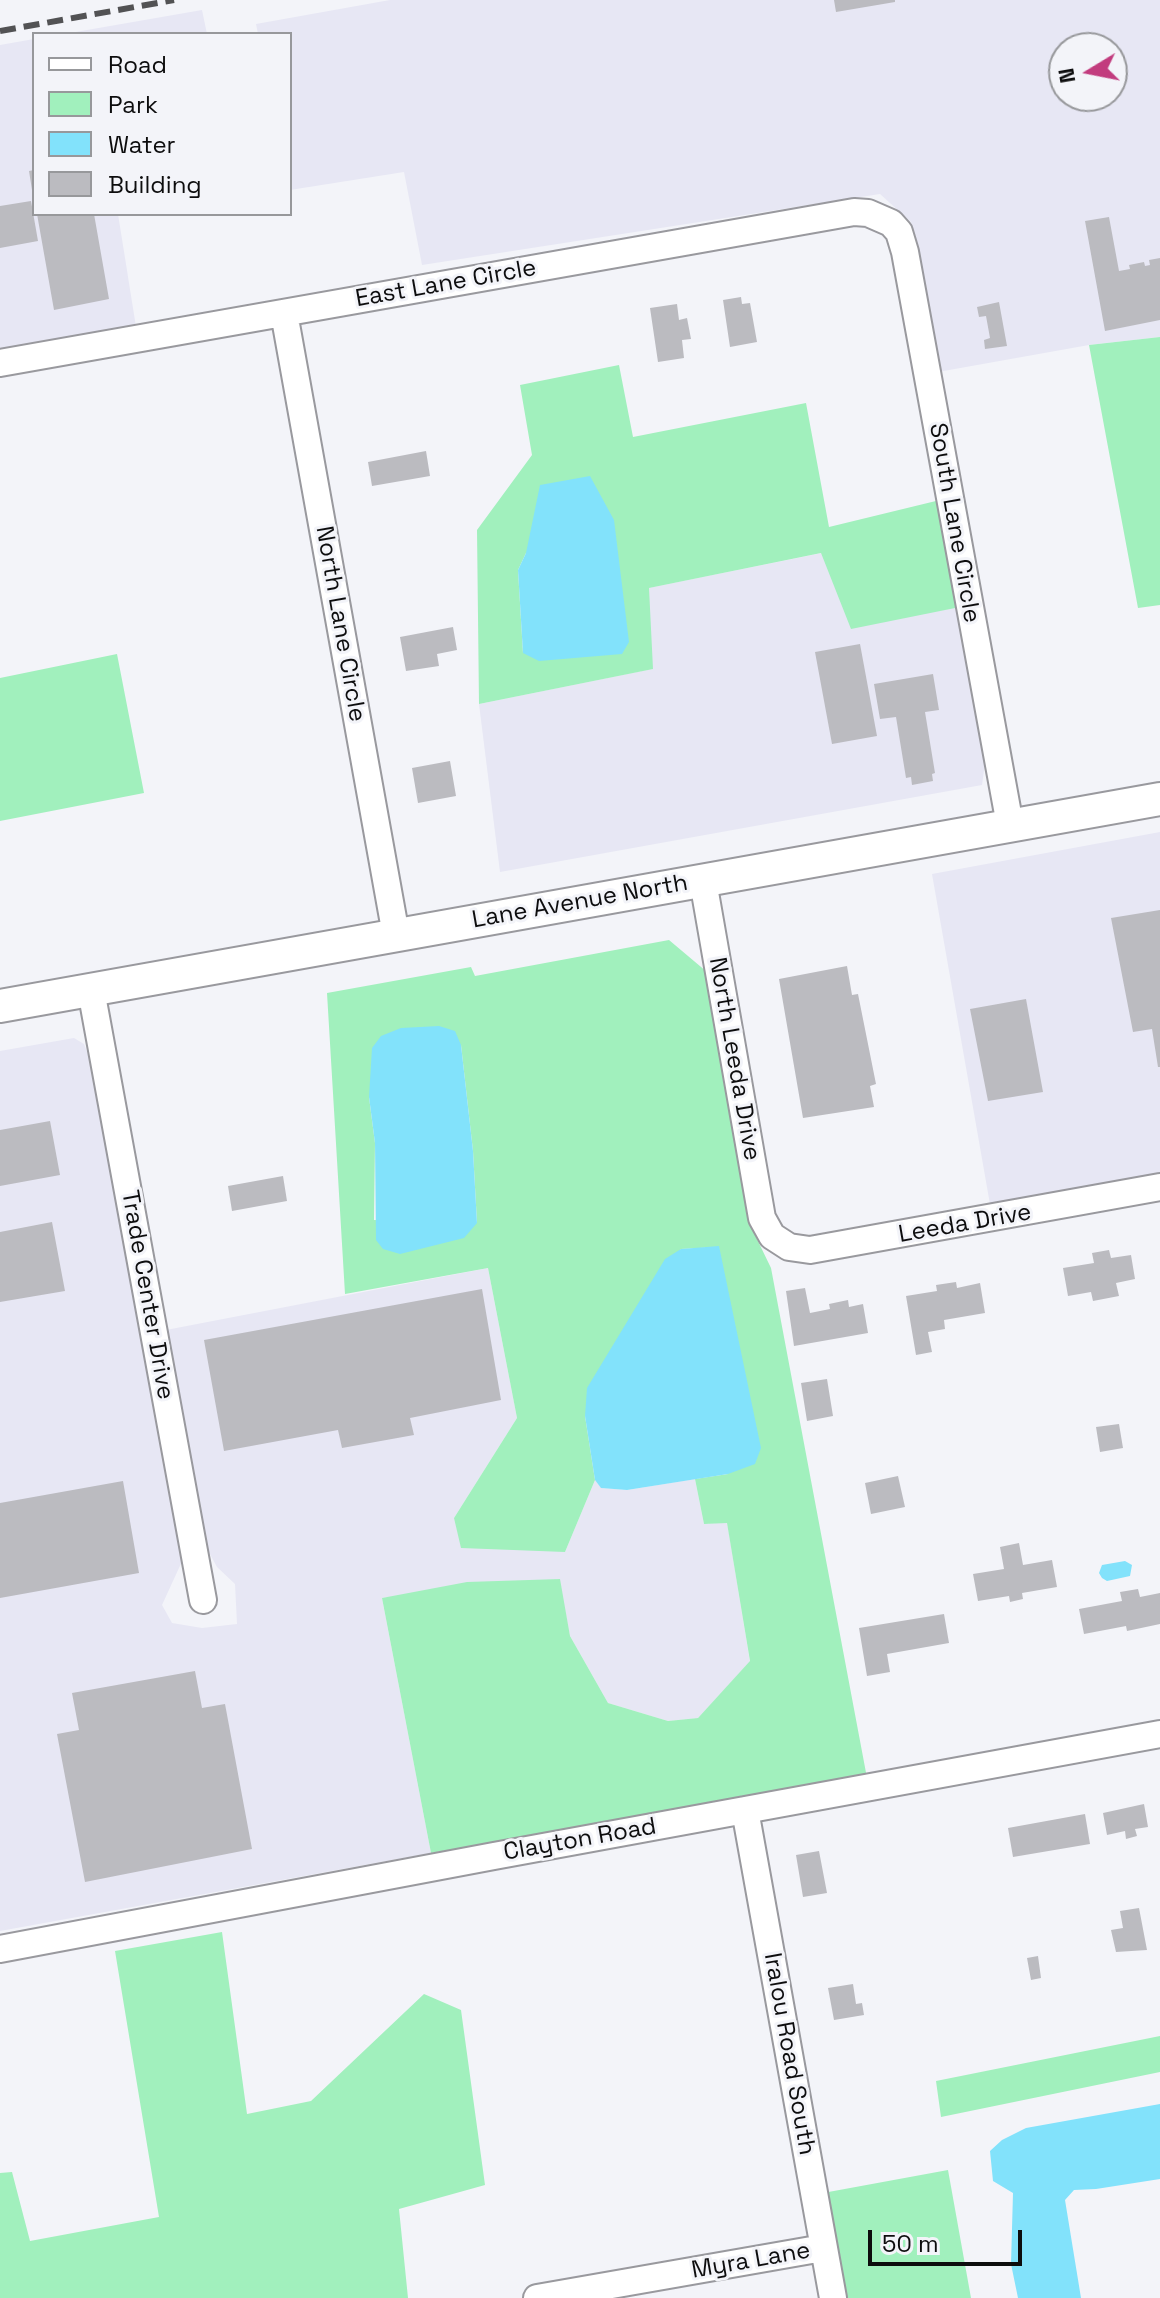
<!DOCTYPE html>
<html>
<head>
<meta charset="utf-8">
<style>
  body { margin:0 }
  #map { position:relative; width:1160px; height:2298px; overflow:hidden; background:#f3f4f9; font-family:"Space Grotesk",sans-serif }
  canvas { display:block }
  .legend { position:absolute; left:32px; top:32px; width:260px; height:184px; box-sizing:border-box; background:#f3f4f9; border:2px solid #97989b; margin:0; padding:10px 14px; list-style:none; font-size:24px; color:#0d0d0e }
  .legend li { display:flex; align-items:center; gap:16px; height:40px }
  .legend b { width:40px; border:2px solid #97989b }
  .north { position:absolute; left:1048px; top:32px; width:80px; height:80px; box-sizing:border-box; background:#f3f4f9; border:2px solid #97989b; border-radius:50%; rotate:260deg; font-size:22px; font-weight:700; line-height:32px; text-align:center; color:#0d0d0e }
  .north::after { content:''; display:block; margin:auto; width:28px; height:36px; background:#c23c7e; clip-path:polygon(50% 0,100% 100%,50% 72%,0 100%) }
  .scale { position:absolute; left:868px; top:2230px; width:154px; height:36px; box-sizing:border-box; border:4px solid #0d0d0e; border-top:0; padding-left:10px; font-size:24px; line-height:28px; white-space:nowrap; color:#0d0d0e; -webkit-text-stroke:6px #f3f4f9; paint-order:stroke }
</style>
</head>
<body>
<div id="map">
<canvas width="1160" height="2298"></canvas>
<ul class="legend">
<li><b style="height:10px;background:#fff"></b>Road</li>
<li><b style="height:22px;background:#a1f0bd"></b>Park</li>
<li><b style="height:22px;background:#82e2fb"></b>Water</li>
<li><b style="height:22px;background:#bbbbc0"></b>Building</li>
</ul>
<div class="north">N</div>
<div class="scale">50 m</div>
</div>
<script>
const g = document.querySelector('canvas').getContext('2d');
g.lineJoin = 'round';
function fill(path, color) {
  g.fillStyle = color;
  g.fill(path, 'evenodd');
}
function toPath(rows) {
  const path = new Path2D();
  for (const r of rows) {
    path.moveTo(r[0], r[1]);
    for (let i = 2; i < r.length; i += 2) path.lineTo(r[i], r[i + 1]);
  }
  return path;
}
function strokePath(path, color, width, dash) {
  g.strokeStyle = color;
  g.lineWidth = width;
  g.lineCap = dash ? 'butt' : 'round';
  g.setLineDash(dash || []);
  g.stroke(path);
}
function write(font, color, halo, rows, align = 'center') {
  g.font = font + ' "Space Grotesk",sans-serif';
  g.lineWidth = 6;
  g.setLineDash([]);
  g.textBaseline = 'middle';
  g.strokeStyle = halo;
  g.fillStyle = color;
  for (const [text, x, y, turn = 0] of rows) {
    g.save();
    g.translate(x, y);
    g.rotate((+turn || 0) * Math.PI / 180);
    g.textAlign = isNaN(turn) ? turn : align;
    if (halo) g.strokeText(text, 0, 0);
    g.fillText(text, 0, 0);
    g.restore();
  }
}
fill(toPath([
  [390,0,1160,0,1160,337,1089,345,938,372,911,222,880,194,422,265,404,172,290,190,290,34,258,34,256,24],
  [1064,48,1112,48,1112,96,1064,96],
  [202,10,207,34,64,34],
  [34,39,34,214,118,214,136,327,0,353,0,45],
  [822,553,960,607,985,763,982,785,500,872,479,704,652,669,648,588],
  [1160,832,1160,1180,991,1210,932,874],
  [74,1038,84,1044,91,1062,184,1557,162,1605,172,1623,202,1628,237,1624,235,1584,217,1567,204,1543,166,1330,488,1268,517,1418,454,1518,565,1552,595,1480,602,1488,627,1490,695,1479,704,1524,727,1522,750,1662,698,1718,668,1721,608,1703,570,1636,559,1579,382,1598,431,1853,0,1931,0,1051]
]), '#e7e7f4');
fill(toPath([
  [1160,337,1160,605,1138,608,1089,345],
  [619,365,633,437,806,403,829,527,940,500,960,607,851,629,821,553,649,588,653,669,479,704,477,530,532,455,520,385],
  [526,553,523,653,518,570],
  [117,654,144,793,0,821,0,678],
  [669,940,707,972,755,1235,771,1268,867,1778,431,1853,382,1598,467,1582,560,1579,570,1636,608,1703,668,1721,698,1718,750,1661,727,1523,704,1524,695,1479,728,1474,719,1247,681,1249,585,1416,595,1480,565,1552,461,1548,454,1518,517,1418,488,1268,345,1294,327,993,471,967,475,976],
  [461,1045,473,1151,477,1223,374,1220,375,1143,369,1097],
  [222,1932,247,2114,311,2101,424,1994,461,2010,485,2185,399,2209,408,2298,0,2298,0,2173,12,2172,30,2241,159,2217,115,1951],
  [1160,2036,1160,2072,941,2117,936,2081],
  [948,2170,971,2298,843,2298,823,2193]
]), '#a1f0bd');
fill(toPath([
  [590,476,614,520,629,642,622,654,539,661,523,653,518,570,526,553,540,485],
  [439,1026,455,1031,461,1045,473,1151,477,1223,464,1238,400,1254,383,1249,376,1240,375,1143,369,1097,372,1048,381,1036,401,1028],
  [719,1246,761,1448,755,1464,728,1474,627,1490,601,1488,595,1480,585,1416,587,1388,665,1259,681,1249],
  [1125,1561,1132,1565,1130,1576,1107,1581,1102,1578,1099,1573,1102,1565],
  [1160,2104,1160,2179,1096,2189,1074,2190,1065,2200,1081,2298,1018,2298,1011,2264,1013,2193,993,2181,990,2151,1002,2140,1026,2128]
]), '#82e2fb');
fill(toPath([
  [834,0,895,0,895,2,836,12],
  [34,170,34,189,32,190,29,171],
  [31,201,38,241,0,248,0,206],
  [37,214,94,214,109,299,54,310],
  [1109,217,1119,271,1130,269,1129,265,1144,262,1145,266,1150,265,1149,260,1160,258,1160,320,1105,331,1085,221],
  [741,297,742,304,750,303,757,342,730,347,723,300],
  [999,302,1007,346,985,349,984,340,990,338,986,316,979,317,977,307],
  [677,304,679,320,687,318,691,339,682,340,684,358,658,362,650,308],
  [426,451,430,476,372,486,368,462],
  [453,627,457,650,437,654,439,666,406,671,400,637],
  [860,644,877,736,832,744,815,652],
  [933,674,939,710,925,712,935,773,932,774,933,781,912,785,911,777,906,778,896,717,880,719,874,684],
  [450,761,456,796,418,803,412,768],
  [1160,910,1160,1067,1158,1067,1152,1029,1133,1032,1111,918],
  [847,966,852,995,858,994,876,1084,870,1086,874,1107,803,1118,779,979],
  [1026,999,1043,1092,988,1101,970,1009],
  [50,1121,60,1175,0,1186,0,1130],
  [283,1176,287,1201,232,1211,228,1186],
  [52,1222,65,1291,0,1302,0,1232],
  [1109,1250,1111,1258,1131,1255,1135,1279,1116,1283,1119,1296,1093,1301,1091,1292,1068,1296,1063,1268,1094,1263,1092,1253],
  [956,1282,957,1288,980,1283,985,1313,944,1320,945,1329,928,1332,932,1352,916,1355,906,1296,937,1291,936,1285],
  [805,1288,810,1313,830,1309,829,1304,848,1300,849,1307,863,1304,868,1333,794,1346,786,1291],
  [482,1289,501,1400,410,1418,414,1435,342,1448,338,1430,224,1451,204,1340],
  [827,1379,833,1416,807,1421,801,1383],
  [1119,1424,1123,1448,1100,1452,1096,1427],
  [898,1476,905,1507,871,1514,865,1483],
  [123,1481,139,1573,0,1598,0,1503],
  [1019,1543,1023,1565,1052,1560,1057,1587,1022,1593,1023,1599,1010,1602,1009,1596,978,1601,973,1574,1004,1569,1000,1547],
  [1138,1589,1140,1597,1160,1593,1160,1624,1127,1631,1126,1626,1084,1634,1079,1609,1122,1601,1120,1592],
  [944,1614,949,1643,887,1654,890,1672,867,1676,859,1628],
  [195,1671,202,1708,225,1704,252,1849,85,1882,57,1734,79,1730,72,1693],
  [1144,1804,1148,1827,1135,1829,1137,1836,1126,1839,1125,1831,1107,1835,1103,1813],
  [1085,1814,1090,1844,1013,1857,1008,1828],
  [819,1851,827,1893,803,1897,796,1855],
  [1139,1908,1147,1950,1116,1952,1111,1930,1123,1928,1120,1911],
  [1038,1956,1041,1978,1031,1980,1027,1958],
  [853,1984,856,2004,862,2003,864,2015,834,2020,828,1988]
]), '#bbbbc0');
const minor = toPath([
  [284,313,396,935],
  [0,363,854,212,868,213,891,223,899,232,905,252,1010,825],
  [703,881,762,1218,772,1236,789,1247,810,1250,1160,1187],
  [91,990,203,1600],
  [745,1810,833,2298],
  [0,1949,494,1856,1160,1734],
  [537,2298,823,2248]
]);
const major = toPath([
  [0,1006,1160,799]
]);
strokePath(minor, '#99999e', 30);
strokePath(major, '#99999e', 36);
strokePath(minor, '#fff', 26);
strokePath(major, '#fff', 32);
strokePath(toPath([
  [0,31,174,0]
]), '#525254', 6, [16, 8]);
write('24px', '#0d0d0e', '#f3f4f9', [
  ["East Lane Circle",446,284,-10],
  ["South Lane Circle",954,523,80],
  ["North Lane Circle",340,624,80],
  ["Lane Avenue North",580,902,-10],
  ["North Leeda Drive",734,1059,80],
  ["Leeda Drive",965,1224,-10],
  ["Trade Center Drive",147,1295,80],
  ["Clayton Road",580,1840,-10],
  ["Iralou Road South",789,2054,80],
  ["Myra Lane",751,2261,-10]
]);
</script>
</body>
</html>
